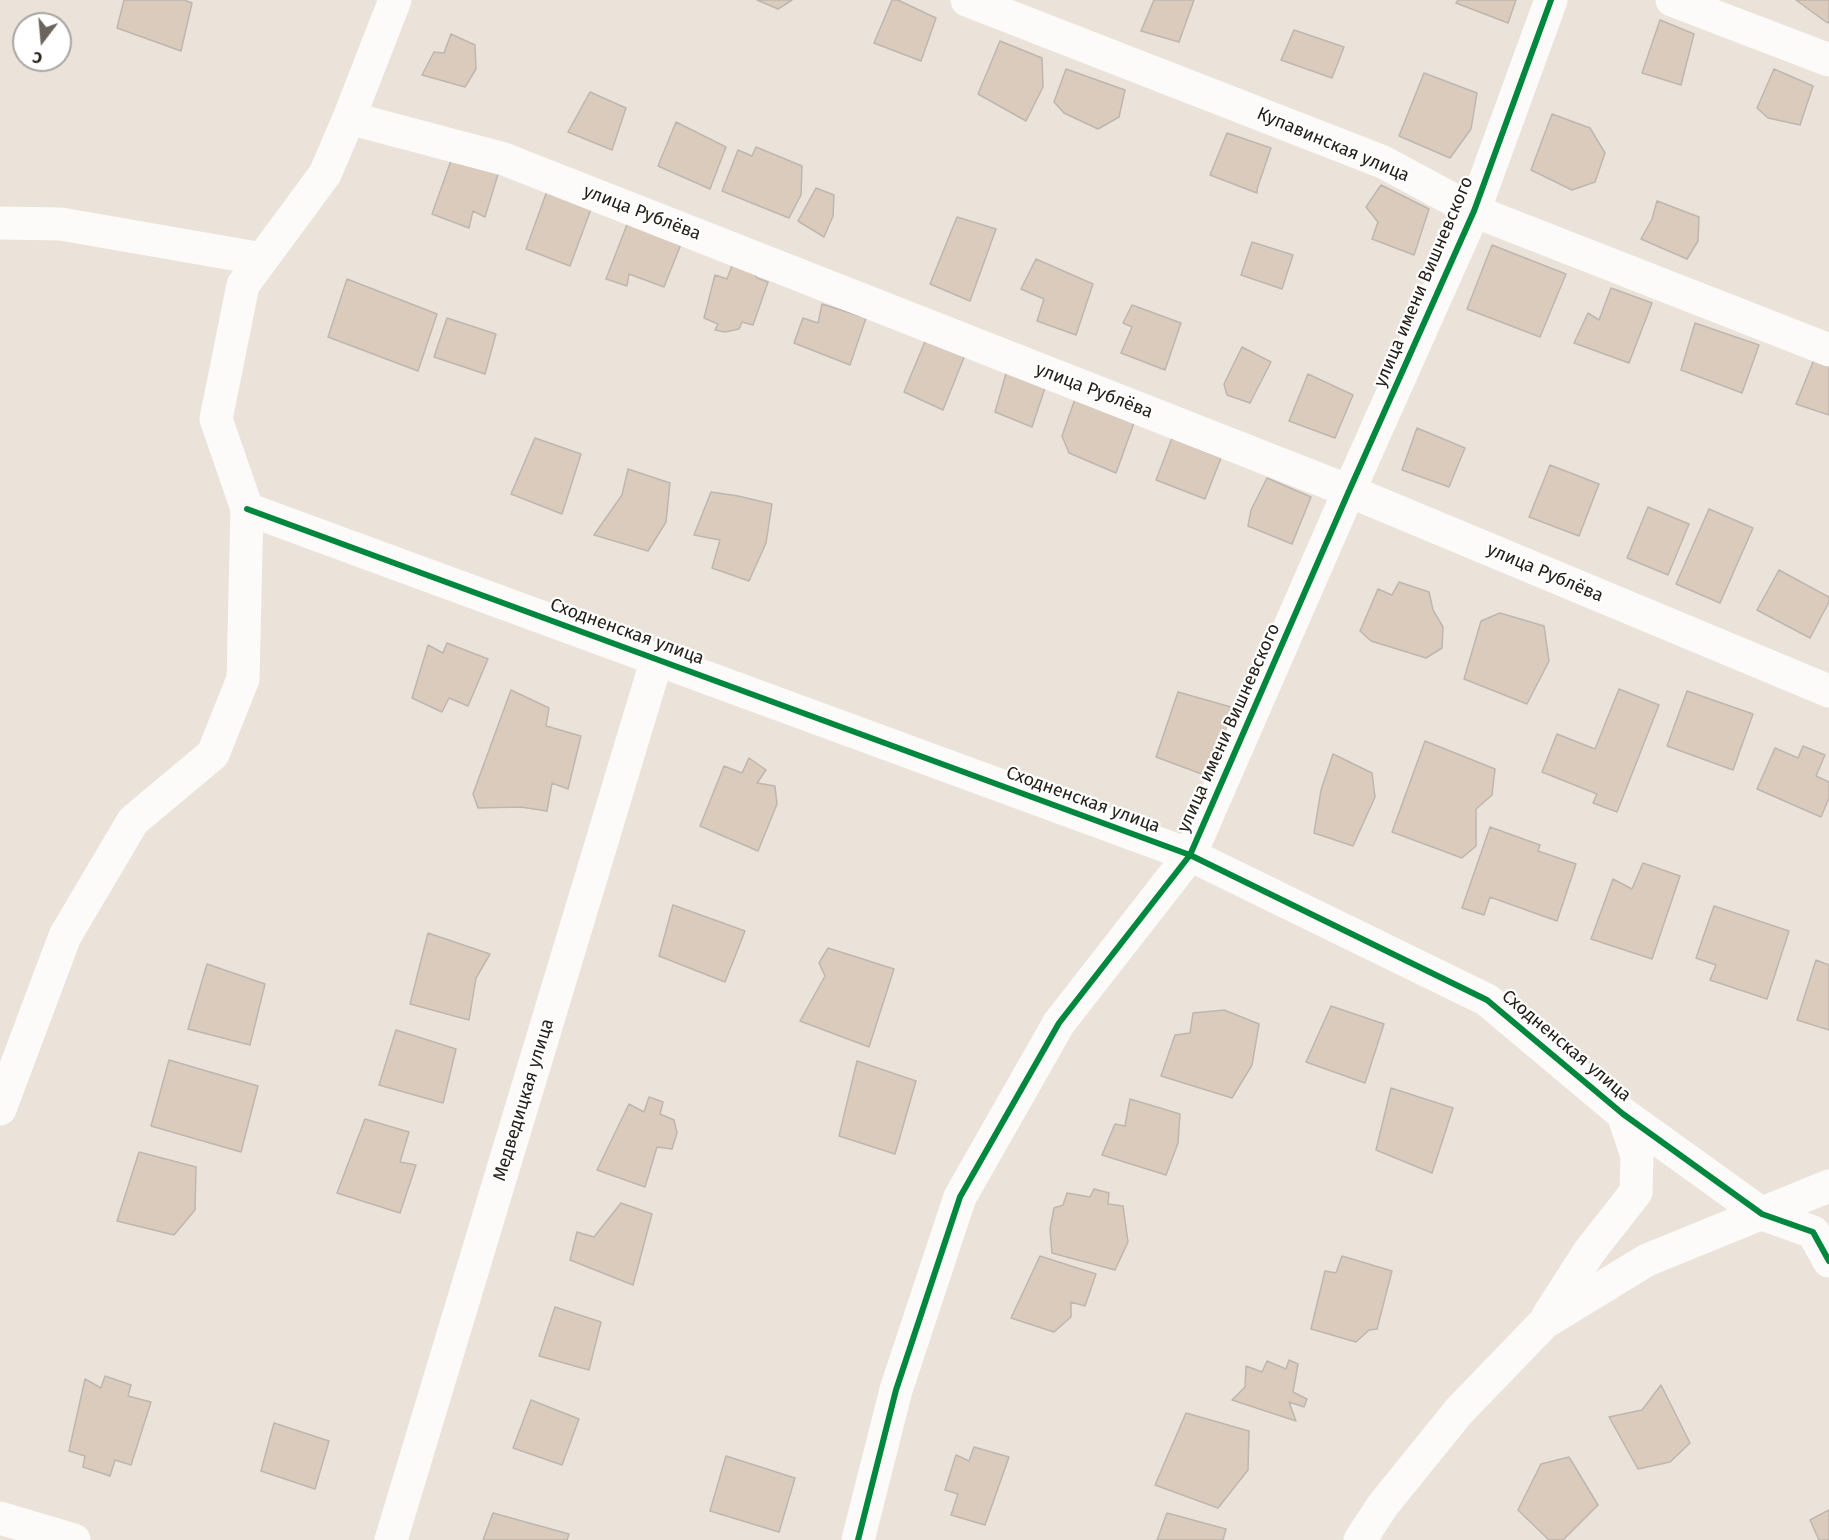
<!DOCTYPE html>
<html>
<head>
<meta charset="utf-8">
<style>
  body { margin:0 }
  #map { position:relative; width:1829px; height:1540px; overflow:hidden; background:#ebe2d9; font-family:"Fira Sans",sans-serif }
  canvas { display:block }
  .north { position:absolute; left:12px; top:12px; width:60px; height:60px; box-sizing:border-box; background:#fff; border:2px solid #a8a6a3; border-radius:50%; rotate:196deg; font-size:16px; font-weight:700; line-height:24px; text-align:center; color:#26201a }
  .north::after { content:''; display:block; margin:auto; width:21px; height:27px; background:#6b645d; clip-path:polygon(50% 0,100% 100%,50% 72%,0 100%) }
</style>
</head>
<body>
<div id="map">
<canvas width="1829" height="1540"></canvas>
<div class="north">С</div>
</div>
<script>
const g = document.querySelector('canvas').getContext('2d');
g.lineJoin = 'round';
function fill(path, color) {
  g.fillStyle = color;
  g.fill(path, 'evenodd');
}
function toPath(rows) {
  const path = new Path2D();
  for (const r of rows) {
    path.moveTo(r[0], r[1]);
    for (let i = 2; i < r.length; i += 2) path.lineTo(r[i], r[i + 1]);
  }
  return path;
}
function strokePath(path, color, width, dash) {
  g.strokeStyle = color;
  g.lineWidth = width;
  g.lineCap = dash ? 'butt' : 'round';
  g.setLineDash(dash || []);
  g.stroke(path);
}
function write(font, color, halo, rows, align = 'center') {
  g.font = font + ' "Fira Sans",sans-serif';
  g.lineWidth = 4.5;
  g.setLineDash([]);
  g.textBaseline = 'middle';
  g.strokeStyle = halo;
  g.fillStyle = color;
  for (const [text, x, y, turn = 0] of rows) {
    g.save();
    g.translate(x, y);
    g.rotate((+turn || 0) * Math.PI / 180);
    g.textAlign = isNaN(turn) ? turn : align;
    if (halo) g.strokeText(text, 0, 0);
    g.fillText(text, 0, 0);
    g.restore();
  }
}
const building = toPath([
  [124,0,184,0,192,3,181,51,117,28,124,0],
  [757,0,792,0,778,9,757,0],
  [892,0,898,0,936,18,921,61,874,43,892,0],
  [1154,0,1194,0,1179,42,1141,31,1154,0],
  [1458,0,1516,0,1508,23,1456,3,1458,0],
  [1796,0,1829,0,1829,23,1826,22,1796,0],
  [1660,20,1694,34,1681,85,1642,73,1660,20],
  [1294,30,1344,47,1332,78,1281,60,1294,30],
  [451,34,475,45,476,69,465,87,422,75,434,52,444,53,451,34],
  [1000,41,1042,58,1043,87,1026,121,978,94,1000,41],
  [1066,69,1125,90,1119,117,1098,129,1064,113,1054,102,1066,69],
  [1774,69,1813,86,1800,125,1768,118,1757,108,1774,69],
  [1424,73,1477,93,1471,129,1450,158,1399,136,1424,73],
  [590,92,626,108,612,150,568,132,590,92],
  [1552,114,1590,128,1605,153,1595,182,1572,190,1531,170,1552,114],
  [676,122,726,147,710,189,658,166,676,122],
  [1227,133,1271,148,1257,189,1257,193,1210,175,1227,133],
  [756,147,802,166,801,195,789,218,722,191,738,150,752,156,756,147],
  [454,152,499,171,485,217,473,211,469,228,432,214,454,152],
  [1381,185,1429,209,1414,255,1372,239,1378,222,1366,207,1381,185],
  [816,188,834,195,833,216,824,237,798,221,816,188],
  [547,191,591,209,570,266,526,249,547,191],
  [1657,201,1699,217,1698,241,1687,259,1641,239,1652,219,1657,201],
  [957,217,996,229,970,301,930,284,957,217],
  [628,222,681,244,664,287,629,274,627,286,606,279,628,222],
  [1252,242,1293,255,1282,289,1241,275,1252,242],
  [1492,245,1566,274,1540,337,1467,309,1492,245],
  [1036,259,1093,284,1076,335,1037,321,1044,299,1021,289,1036,259],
  [733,263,752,269,757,278,768,282,753,325,742,322,739,329,725,332,715,330,718,324,704,318,715,275,727,279,733,263],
  [347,279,437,314,418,371,328,337,347,279],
  [1611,288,1652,303,1629,363,1574,343,1588,313,1599,320,1611,288],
  [822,304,866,318,850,365,794,343,803,318,818,323,822,304],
  [1132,305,1181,323,1165,370,1121,353,1132,327,1123,323,1132,305],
  [447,318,496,334,485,374,434,357,447,318],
  [1695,323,1759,345,1742,393,1681,370,1695,323],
  [926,339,965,355,943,410,904,392,926,339],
  [1242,347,1271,362,1250,403,1227,395,1224,384,1242,347],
  [1815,357,1829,363,1829,415,1796,404,1815,357],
  [1007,370,1046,385,1032,427,995,412,1007,370],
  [1308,374,1353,395,1335,438,1289,421,1308,374],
  [1075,399,1134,423,1116,473,1069,453,1062,436,1075,399],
  [1417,428,1465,448,1449,487,1402,470,1417,428],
  [535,438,581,454,562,514,511,494,535,438],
  [1172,438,1221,458,1205,499,1156,480,1172,438],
  [1550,465,1599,484,1579,536,1529,517,1550,465],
  [628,469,670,483,666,522,648,551,594,535,622,495,628,469],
  [1267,478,1311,497,1292,544,1248,526,1251,510,1267,478],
  [711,492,738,496,772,504,766,543,749,581,712,568,720,540,694,535,711,492],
  [1648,507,1689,524,1668,575,1627,558,1648,507],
  [1709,509,1753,528,1720,603,1676,584,1709,509],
  [1779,570,1829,597,1829,602,1810,638,1757,610,1779,570],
  [1399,582,1429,592,1433,610,1443,627,1442,648,1426,658,1371,641,1360,631,1378,589,1392,595,1399,582],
  [1500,613,1544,626,1549,661,1527,704,1464,679,1481,621,1500,613],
  [447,643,488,659,468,706,449,698,442,712,412,698,428,645,443,653,447,643],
  [1619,689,1659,705,1617,812,1593,803,1597,794,1542,772,1557,734,1595,749,1619,689],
  [511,690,549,708,546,726,581,736,568,789,552,783,547,811,521,807,478,808,473,794,511,690],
  [1687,691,1753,714,1733,770,1667,746,1687,691],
  [1178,692,1231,707,1226,743,1210,777,1156,757,1178,692],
  [1425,741,1495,769,1492,795,1476,809,1476,846,1462,858,1392,832,1425,741],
  [1803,746,1825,755,1816,776,1829,782,1829,798,1821,817,1757,789,1775,748,1798,758,1803,746],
  [1333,754,1372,773,1375,797,1353,846,1314,833,1321,790,1333,754],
  [749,758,766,770,757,783,775,786,777,804,758,851,700,826,724,766,742,773,749,758],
  [1490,827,1540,845,1538,851,1576,864,1557,921,1490,897,1484,915,1462,908,1490,827],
  [1643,863,1680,876,1652,959,1591,939,1613,879,1632,889,1643,863],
  [673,905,745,931,725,982,659,956,673,905],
  [1714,906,1789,931,1767,999,1710,980,1716,965,1696,958,1714,906],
  [428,933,490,954,476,978,469,1020,410,1004,428,933],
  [828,948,894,969,869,1047,800,1021,825,976,819,963,828,948],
  [1816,960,1829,965,1829,1030,1797,1020,1816,960],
  [207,964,265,984,250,1045,188,1029,207,964],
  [1331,1006,1384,1024,1365,1083,1306,1062,1331,1006],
  [1224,1010,1259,1024,1252,1065,1232,1098,1161,1076,1175,1035,1190,1033,1193,1013,1224,1010],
  [396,1030,456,1049,443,1103,379,1085,396,1030],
  [169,1060,258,1086,241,1152,151,1126,169,1060],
  [857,1061,916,1081,895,1154,839,1136,857,1061],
  [1391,1088,1453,1108,1432,1173,1376,1150,1391,1088],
  [649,1097,663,1102,660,1114,674,1120,677,1133,672,1149,657,1147,645,1187,597,1170,629,1104,644,1112,649,1097],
  [1130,1099,1180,1114,1178,1143,1166,1175,1102,1155,1115,1124,1125,1126,1130,1099],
  [365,1119,409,1132,400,1162,416,1165,400,1213,337,1193,365,1119],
  [139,1152,196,1167,195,1210,174,1235,117,1221,139,1152],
  [1094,1189,1109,1193,1108,1204,1123,1206,1128,1242,1115,1270,1052,1253,1050,1229,1054,1208,1063,1205,1067,1193,1090,1197,1094,1189],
  [621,1203,652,1214,633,1285,570,1260,577,1232,594,1237,621,1203],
  [1040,1256,1096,1274,1085,1306,1071,1302,1071,1317,1054,1332,1011,1318,1040,1256],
  [1342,1256,1392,1271,1377,1329,1369,1330,1356,1342,1311,1329,1325,1271,1336,1273,1342,1256],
  [555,1307,601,1322,589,1370,539,1356,555,1307],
  [1289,1360,1298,1364,1293,1392,1307,1399,1304,1407,1289,1402,1296,1421,1232,1400,1245,1387,1246,1366,1262,1372,1267,1361,1286,1369,1289,1360],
  [105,1376,131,1385,128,1396,151,1402,131,1465,115,1460,110,1476,83,1467,85,1456,69,1451,85,1379,101,1388,105,1376],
  [1661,1385,1690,1443,1670,1462,1638,1469,1609,1417,1642,1410,1661,1385],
  [531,1400,579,1419,562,1465,513,1448,531,1400],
  [1186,1413,1249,1431,1248,1470,1218,1508,1155,1485,1186,1413],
  [274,1423,329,1441,315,1489,261,1471,274,1423],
  [974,1447,1009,1457,985,1525,951,1515,958,1494,945,1490,956,1455,969,1461,974,1447],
  [726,1456,795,1478,779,1532,710,1511,726,1456],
  [1569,1457,1598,1505,1563,1540,1549,1540,1518,1510,1541,1464,1569,1457],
  [1829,1510,1829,1540,1819,1540,1810,1520,1829,1510],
  [493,1513,569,1534,567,1540,483,1540,493,1513],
  [1167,1513,1226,1529,1223,1540,1157,1540,1167,1513]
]);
fill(building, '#dbcbbc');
strokePath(building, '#bdb7b0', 1.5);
strokePath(toPath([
  [967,0,1383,162,1474,211,1829,350],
  [1672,0,1829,60],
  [349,118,504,159,1349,491,1829,691],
  [0,223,61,224,262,259],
  [247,509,1190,855,1487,1000,1623,1114,1762,1214,1813,1232,1829,1261],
  [0,1109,65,936,133,821,213,754,243,679,247,509,216,419,243,285,325,174,349,118,395,0],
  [1548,1316,1589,1252,1636,1192,1637,1156,1623,1114],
  [0,1518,74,1540],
  [391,1540,657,659],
  [858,1540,896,1390,960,1197,1059,1023,1190,855,1349,491,1474,211,1551,0],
  [1360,1540,1383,1505,1459,1411,1544,1323,1647,1260,1829,1186]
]), '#fcfbf9', 33);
strokePath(toPath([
  [247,509,1190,855,1487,1000,1623,1114,1762,1214,1813,1232,1829,1261],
  [858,1540,896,1390,960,1197,1059,1023,1190,855,1349,491,1474,211,1551,0]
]), '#00873e', 6);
write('18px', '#26201a', '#fff', [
  ["Купавинская улица",1333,145,23],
  ["улица Рублёва",642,213,21],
  ["улица имени Вишневского",1424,282,-67],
  ["улица Рублёва",1094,391,21],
  ["улица Рублёва",1545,573,23],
  ["Сходненская улица",627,632,20],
  ["улица имени Вишневского",1229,728,-66],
  ["Сходненская улица",1083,800,20],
  ["Сходненская улица",1566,1046,40],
  ["Медведицкая улица",524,1100,-73]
]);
</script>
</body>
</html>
